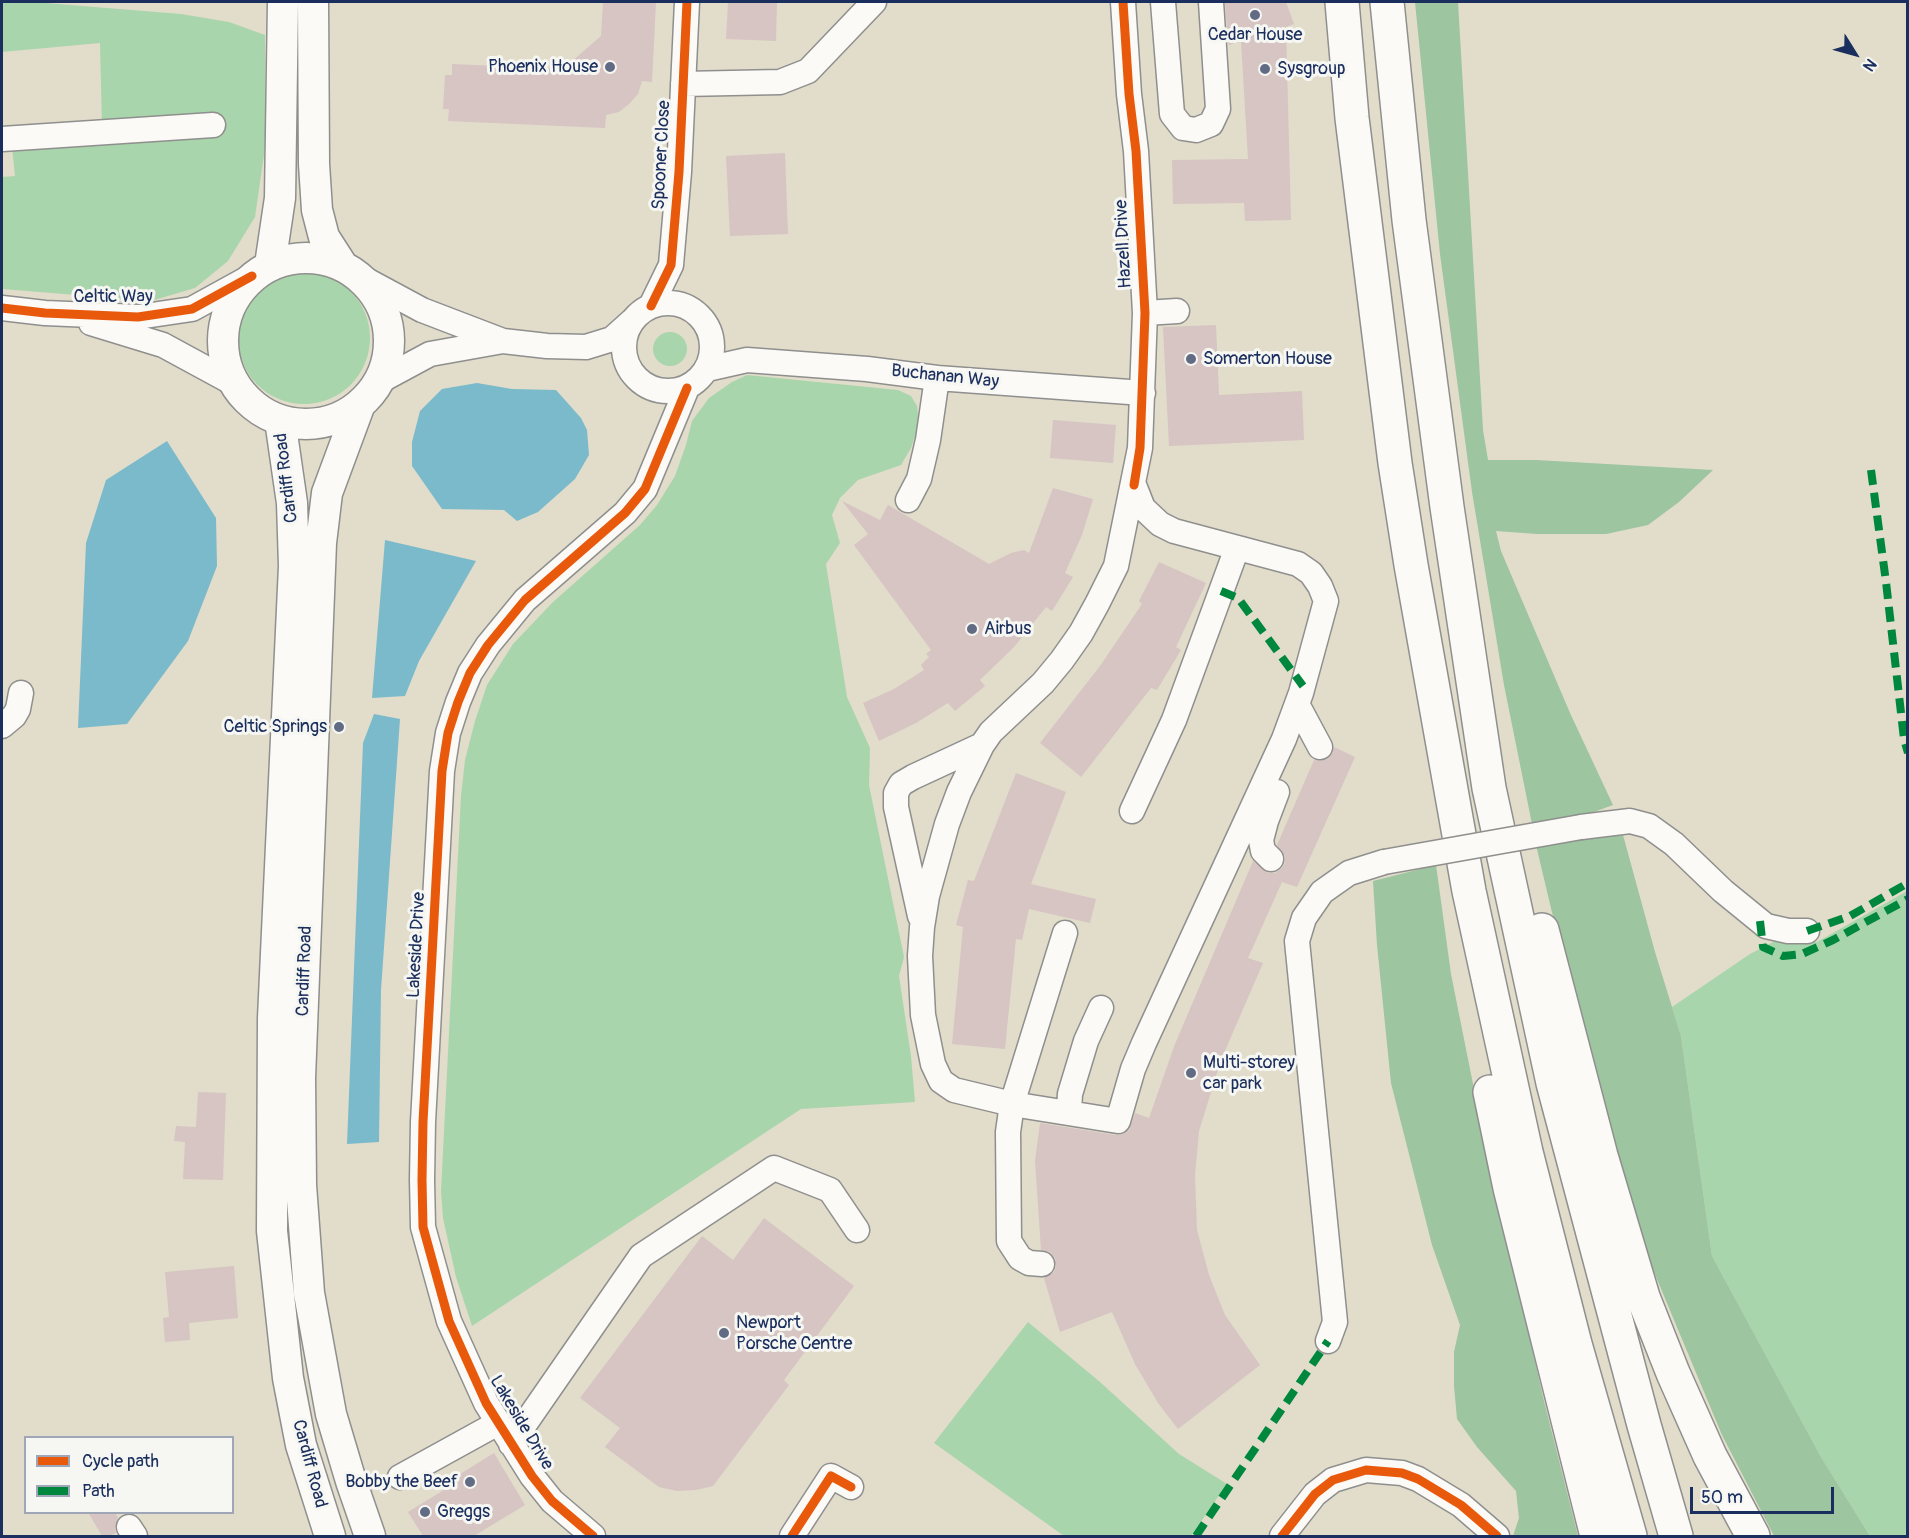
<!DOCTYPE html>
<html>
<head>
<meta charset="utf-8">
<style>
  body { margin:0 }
  #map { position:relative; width:1909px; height:1538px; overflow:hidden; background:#e2dcca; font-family:Pangolin,sans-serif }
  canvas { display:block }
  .frame { position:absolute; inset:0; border:3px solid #1b2f5e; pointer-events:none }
  .legend { position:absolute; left:24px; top:1436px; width:210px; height:78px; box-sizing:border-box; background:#f6f6f2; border:2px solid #9ea6b7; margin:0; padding:8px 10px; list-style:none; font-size:18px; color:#1b2f5e }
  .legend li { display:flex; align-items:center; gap:12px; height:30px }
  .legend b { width:30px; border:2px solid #9ea6b7 }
  .north { position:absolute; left:1825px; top:24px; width:60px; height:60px; -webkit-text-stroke:4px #f6f6f2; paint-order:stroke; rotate:127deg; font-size:16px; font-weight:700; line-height:24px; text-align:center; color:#1b2f5e }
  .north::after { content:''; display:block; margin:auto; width:21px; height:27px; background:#1b2f5e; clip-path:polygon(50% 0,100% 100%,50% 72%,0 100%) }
  .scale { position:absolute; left:1690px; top:1487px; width:144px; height:27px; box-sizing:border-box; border:3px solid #1b2f5e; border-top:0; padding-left:8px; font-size:18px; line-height:21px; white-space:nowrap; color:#1b2f5e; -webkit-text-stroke:4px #f6f6f2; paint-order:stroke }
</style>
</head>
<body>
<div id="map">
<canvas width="1909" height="1538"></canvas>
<div class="frame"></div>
<ul class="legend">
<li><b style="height:8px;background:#e8590c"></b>Cycle path</li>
<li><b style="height:8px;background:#00873e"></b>Path</li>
</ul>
<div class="north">N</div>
<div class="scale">50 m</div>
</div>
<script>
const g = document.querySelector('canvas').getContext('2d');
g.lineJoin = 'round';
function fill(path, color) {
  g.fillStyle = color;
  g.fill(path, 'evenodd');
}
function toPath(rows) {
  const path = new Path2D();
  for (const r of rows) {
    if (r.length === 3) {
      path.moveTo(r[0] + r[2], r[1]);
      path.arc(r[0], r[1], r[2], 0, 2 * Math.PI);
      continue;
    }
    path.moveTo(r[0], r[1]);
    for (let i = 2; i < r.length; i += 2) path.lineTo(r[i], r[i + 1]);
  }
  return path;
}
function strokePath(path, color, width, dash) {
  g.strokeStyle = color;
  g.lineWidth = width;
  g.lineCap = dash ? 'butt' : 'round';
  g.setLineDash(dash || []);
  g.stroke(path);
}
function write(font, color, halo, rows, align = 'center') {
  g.font = font + ' Pangolin,sans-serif';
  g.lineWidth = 6;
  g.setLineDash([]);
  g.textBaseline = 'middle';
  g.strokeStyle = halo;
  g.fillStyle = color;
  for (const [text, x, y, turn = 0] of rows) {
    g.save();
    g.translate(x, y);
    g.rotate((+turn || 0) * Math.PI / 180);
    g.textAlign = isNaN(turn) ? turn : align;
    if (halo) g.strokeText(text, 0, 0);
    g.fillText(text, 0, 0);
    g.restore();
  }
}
fill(toPath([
  [2,2,33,2,181,14,229,22,265,35,265,148,255,217,228,261,195,288,151,301,2,289,2,177,15,176,12,147,102,126,100,43,2,52],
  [304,338,66],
  [670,349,17],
  [747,375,898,390,911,396,917,406,919,424,911,448,901,465,858,480,840,498,832,515,840,543,826,564,847,697,870,748,869,785,904,957,899,976,911,1056,915,1102,801,1109,472,1326,456,1277,443,1218,441,1191,461,796,465,760,475,721,487,685,513,644,553,602,640,525,657,505,675,476,686,445,692,421,709,398,732,382],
  [1907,891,1907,1536,1870,1536,1821,1457,1712,1256,1681,1036,1672,1007,1750,954,1775,941,1817,942],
  [1028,1322,1100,1382,1179,1454,1227,1484,1191,1536,1064,1536,934,1443]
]), '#a9d5ac');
fill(toPath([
  [1415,2,1458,2,1483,430,1488,460,1536,460,1713,470,1679,502,1648,525,1606,534,1537,534,1496,531,1501,551,1570,713,1613,805,1564,823,1533,829,1504,685,1472,492,1440,254],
  [1592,833,1623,835,1655,952,1681,1036,1712,1256,1821,1457,1870,1536,1774,1536,1722,1435,1649,1260,1605,1115,1565,967,1536,845],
  [1436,865,1451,974,1483,1134,1544,1401,1578,1536,1513,1536,1519,1518,1516,1491,1477,1447,1457,1419,1454,1386,1454,1352,1460,1325,1432,1245,1391,1083,1377,945,1373,881]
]), '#9cc5a0');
fill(toPath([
  [477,383,512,389,556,390,581,418,587,430,589,455,575,479,538,512,517,521,504,510,442,509,412,466,412,442,420,411,442,389],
  [167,441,216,518,217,566,188,641,127,724,78,728,86,543,106,480],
  [385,540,476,561,419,661,405,696,372,698],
  [374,714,400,719,381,990,379,1142,347,1144,363,743]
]), '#7abacb');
fill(toPath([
  [603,2,656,2,652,82,642,81,638,94,629,104,619,112,606,115,605,128,448,121,449,109,443,109,445,75,452,75,452,64,563,69,601,36],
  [728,2,777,2,776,41,726,39],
  [1231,2,1286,2,1294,24,1286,27,1291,220,1245,221,1244,203,1173,204,1172,160,1248,159,1241,41,1229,45,1228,42,1225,3],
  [785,153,788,234,730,236,726,156],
  [1216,325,1219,395,1302,391,1304,440,1169,446,1163,327],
  [1053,420,1116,425,1113,463,1050,458],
  [1053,488,1093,499,1082,535,1065,573,1073,577,1052,611,1046,607,1014,647,980,680,985,686,955,711,948,703,916,723,879,741,863,703,894,689,924,670,921,665,929,657,926,654,931,650,854,545,868,534,842,501,880,520,888,505,989,564,1011,553,1024,550,1029,553],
  [1159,562,1206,583,1176,647,1181,650,1157,690,1151,688,1081,777,1040,743,1100,666,1142,604,1139,601],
  [1334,747,1355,757,1297,887,1282,882,1248,958,1263,963,1221,1060,1199,1131,1195,1175,1197,1230,1209,1275,1225,1315,1260,1365,1178,1429,1158,1403,1135,1364,1112,1312,1060,1332,1044,1278,1054,1272,1056,1266,1055,1258,1050,1252,1041,1250,1035,1161,1040,1123,1116,1135,1123,1134,1129,1130,1135,1113,1149,1118,1175,1044,1253,861,1268,873,1275,873,1281,869,1285,863,1285,856,1277,845,1314,760,1320,761,1327,759,1332,754],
  [1016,773,1066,792,1031,884,1096,899,1090,923,1029,909,1022,940,1016,939,1005,1049,952,1044,963,927,956,925,968,880,974,881],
  [198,1092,226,1093,223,1180,183,1179,185,1142,174,1141,176,1126,196,1127],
  [764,1218,854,1286,784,1380,789,1385,713,1486,696,1490,677,1491,659,1487,605,1447,620,1428,580,1398,702,1236,733,1260],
  [234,1266,238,1318,189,1323,190,1340,165,1342,163,1318,169,1317,165,1272],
  [494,1453,525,1505,474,1536,423,1536,408,1512,460,1480,457,1476],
  [88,1512,115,1512,118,1518,115,1527,116,1533,110,1536,102,1536]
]), '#d6c5c3');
const minor = toPath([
  [1163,2,1172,114,1183,128,1196,130,1211,124,1218,109,1211,2],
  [683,84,780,82,808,71,874,2],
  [2,139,213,125],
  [357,275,422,310,503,341,547,346,586,347,612,339,632,321],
  [668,347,44],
  [651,306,671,265,679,172,687,2],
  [2,308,45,313,138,317,192,309,252,276],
  [1145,313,1177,311],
  [91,323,163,345,233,383],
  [707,369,747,360,867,369,937,378,1143,393],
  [378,382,430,354,503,341],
  [908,500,919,479,928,440,937,378],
  [1297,704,1320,747],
  [2,726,14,716,18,709,21,693],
  [1132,811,1174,720,1237,548],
  [1581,827,1630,821,1649,826,1674,844,1723,891,1766,926,1788,931,1807,931],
  [1271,859,1263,851,1261,840,1266,821,1277,792],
  [920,916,896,807,896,793,901,784,913,777,982,745],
  [1065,933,1012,1104,954,1090,941,1081,933,1064,923,1015,920,956,922,927,927,896,947,824,959,792,982,745,991,732,1043,683,1062,660,1081,633,1097,604,1116,566,1140,448,1145,313,1136,151,1129,94,1123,2],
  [1069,1111,1070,1094,1086,1041,1101,1008],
  [1042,1264,1029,1263,1020,1258,1009,1241,1008,1132,1012,1104,1118,1121,1133,1069,1144,1043,1284,739,1301,693,1326,601,1320,586,1311,573,1298,564,1174,531,1160,524,1143,508,1134,485],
  [1328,1341,1335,1322,1297,941,1304,918,1322,892,1349,873,1384,862],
  [511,1444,641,1256,774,1168,830,1190,857,1230],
  [400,1477,498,1423],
  [129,1527,135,1536],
  [593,1536,552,1501,532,1476,486,1403,449,1321,423,1227,422,1180,423,1122,442,771,448,733,458,702,470,673,488,645,525,600,625,513,645,489,687,388],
  [792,1536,831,1476,851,1487],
  [1282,1536,1315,1494,1333,1480,1366,1470,1402,1473,1418,1479,1461,1505,1497,1536]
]);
const major = toPath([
  [313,2,314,164,317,210,324,237,342,265],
  [306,341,83],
  [270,265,280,198,283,2],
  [360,404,327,493,321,543,300,1078,301,1185,309,1293,331,1414,351,1481,370,1536],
  [280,420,292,503,294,566,273,1018,272,1231,288,1378,301,1445,330,1536]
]);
const highway = toPath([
  [1342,2,1352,118,1395,463,1411,565,1469,891,1526,1152,1575,1344,1630,1536],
  [1387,2,1409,220,1447,507,1489,788,1553,1083,1644,1425,1676,1536],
  [1542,930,1601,1156,1643,1297,1673,1373,1710,1456,1753,1536],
  [1490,1092,1510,1188,1597,1536]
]);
strokePath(minor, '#8f8f8e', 27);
strokePath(major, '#8f8f8e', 33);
strokePath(highway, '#8f8f8e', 36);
strokePath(minor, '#fbfaf7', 24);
strokePath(major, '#fbfaf7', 30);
strokePath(highway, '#fbfaf7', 33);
const minorBridge = toPath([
  [1384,862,1581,827]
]);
strokePath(minorBridge, '#8f8f8e', 27, []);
strokePath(minorBridge, '#fbfaf7', 24);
strokePath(toPath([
  [1871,470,1886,582,1904,739,1908,753],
  [1221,591,1238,598,1303,686],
  [1760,921,1763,947,1783,956,1802,954,1833,940,1908,899],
  [1807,931,1850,916,1908,883],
  [1196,1536,1328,1341]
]), '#00873e', 8, [15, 8]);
strokePath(toPath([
  [1123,2,1129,94,1136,151,1145,313,1140,448,1134,485],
  [651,306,671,265,679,172,687,2],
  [2,308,45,313,138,317,192,309,252,276],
  [593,1536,552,1501,532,1476,486,1403,449,1321,423,1227,422,1180,423,1122,442,771,448,733,458,702,470,673,488,645,525,600,625,513,645,489,687,388],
  [792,1536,831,1476,851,1487],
  [1282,1536,1315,1494,1333,1480,1366,1470,1402,1473,1418,1479,1461,1505,1497,1536]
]), '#e8590c', 9);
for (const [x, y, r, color] of [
  [1255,15,6,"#616c84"],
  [610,67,6,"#616c84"],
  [1265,69,6,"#616c84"],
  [1191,359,6,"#616c84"],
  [972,629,6,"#616c84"],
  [339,727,6,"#616c84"],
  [1191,1073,6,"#616c84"],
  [724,1333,6,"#616c84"],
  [470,1482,6,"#616c84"],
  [425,1512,6,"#616c84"]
]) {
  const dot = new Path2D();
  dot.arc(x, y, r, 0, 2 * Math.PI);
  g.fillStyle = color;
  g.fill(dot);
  strokePath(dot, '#f6f6f2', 2);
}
write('18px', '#1b2f5e', '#f6f6f2', [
  ["Cedar House",1255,35,"center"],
  ["Phoenix House",598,67,"right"],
  ["Sysgroup",1277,69],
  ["Somerton House",1203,359],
  ["Airbus",984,629],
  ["Celtic Springs",327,727,"right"],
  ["Multi-storey",1203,1063],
  ["car park",1203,1084],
  ["Newport",736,1323],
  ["Porsche Centre",736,1344],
  ["Bobby the Beef",458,1482,"right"],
  ["Greggs",437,1512]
], 'left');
write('18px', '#1b2f5e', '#f6f6f2', [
  ["Spooner Close",662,155,-87],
  ["Hazell Drive",1124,244,-93],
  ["Celtic Way",113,297],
  ["Buchanan Way",945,377,6],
  ["Cardiff Road",287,478,-97],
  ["Lakeside Drive",417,945,-87],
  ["Cardiff Road",305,971,-88],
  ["Lakeside Drive",521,1423,59],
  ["Cardiff Road",309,1464,75]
]);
</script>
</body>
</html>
